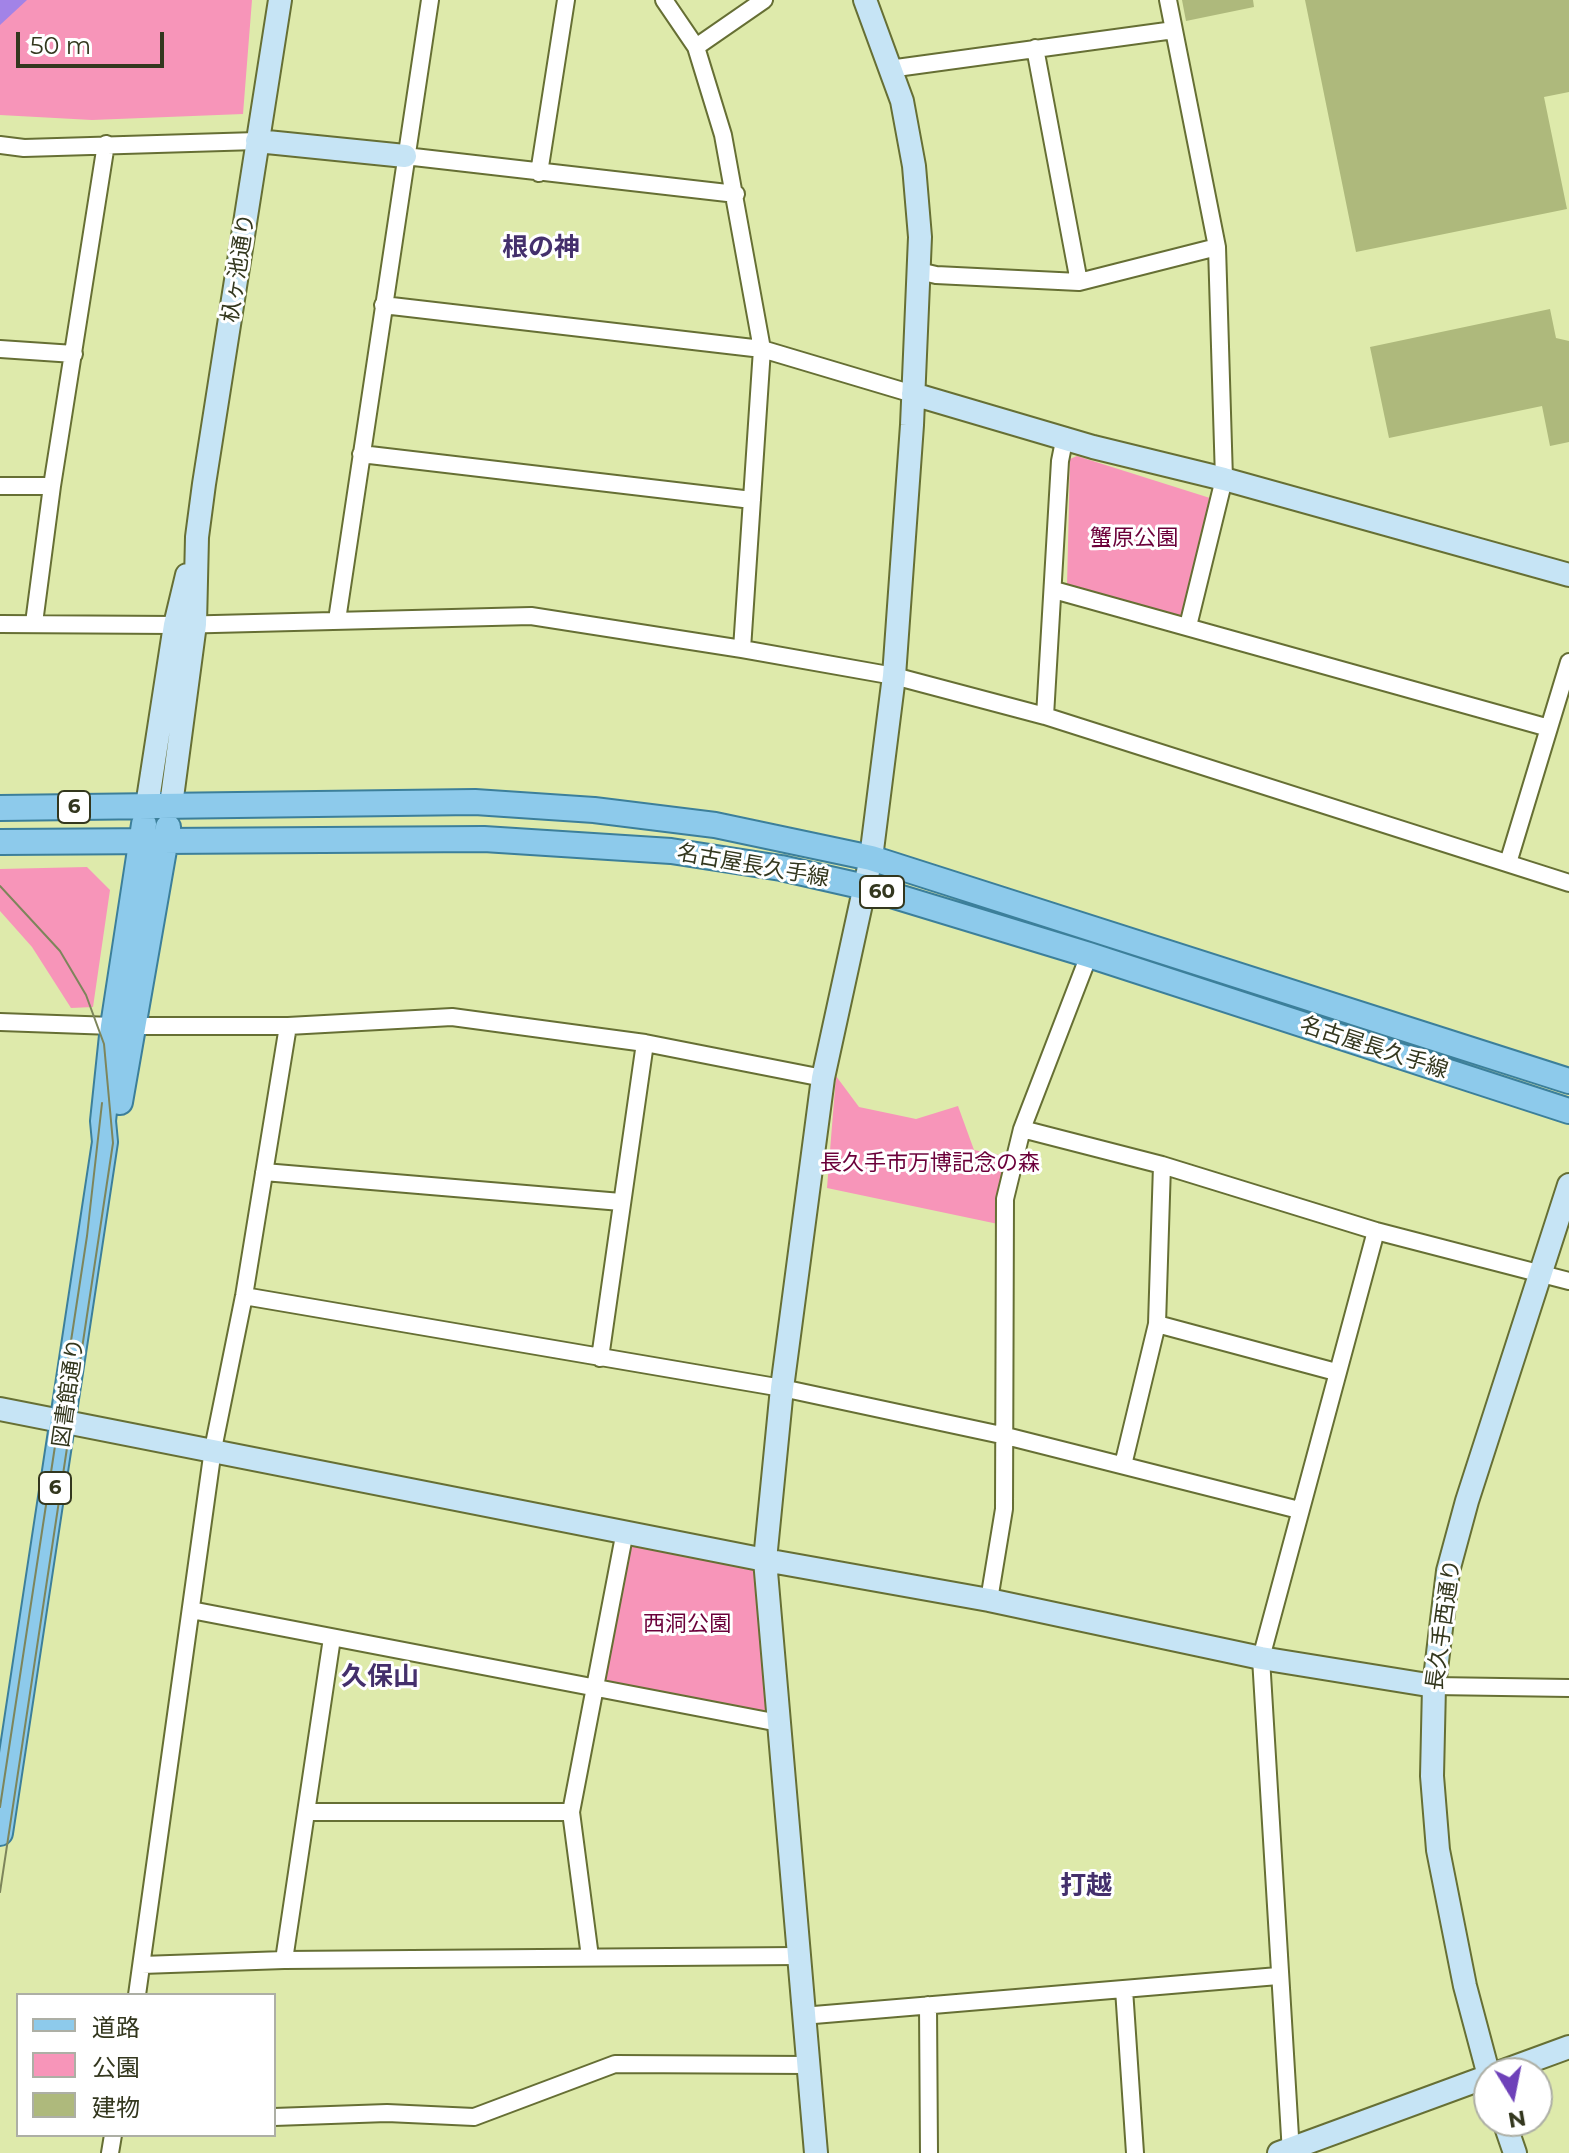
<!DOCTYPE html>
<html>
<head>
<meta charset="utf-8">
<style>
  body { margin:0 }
  #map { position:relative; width:1569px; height:2153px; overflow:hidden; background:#deeaab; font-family:Montserrat,"Noto Sans JP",sans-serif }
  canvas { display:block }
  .legend { position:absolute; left:16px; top:1993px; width:260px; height:144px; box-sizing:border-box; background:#fff; border:2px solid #adafa5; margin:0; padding:10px 14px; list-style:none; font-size:24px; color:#33371e }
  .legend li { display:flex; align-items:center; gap:16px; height:40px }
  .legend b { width:40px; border:2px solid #adafa5 }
  .north { position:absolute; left:1473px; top:2057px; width:80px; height:80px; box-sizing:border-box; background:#fff; border:2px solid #adafa5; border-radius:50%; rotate:170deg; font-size:22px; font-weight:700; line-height:32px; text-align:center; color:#33371e }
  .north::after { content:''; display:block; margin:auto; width:28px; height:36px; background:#6e41b9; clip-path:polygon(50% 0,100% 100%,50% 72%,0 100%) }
  .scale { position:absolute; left:16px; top:32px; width:148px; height:36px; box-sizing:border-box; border:4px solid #33371e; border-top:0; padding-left:10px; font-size:24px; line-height:28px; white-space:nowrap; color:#33371e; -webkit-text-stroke:6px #fff; paint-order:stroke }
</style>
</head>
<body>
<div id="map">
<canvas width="1569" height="2153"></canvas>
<ul class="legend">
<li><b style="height:10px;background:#8dcaeb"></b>道路</li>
<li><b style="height:22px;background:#f795b9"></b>公園</li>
<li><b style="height:22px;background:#aeb97c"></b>建物</li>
</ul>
<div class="north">N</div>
<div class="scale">50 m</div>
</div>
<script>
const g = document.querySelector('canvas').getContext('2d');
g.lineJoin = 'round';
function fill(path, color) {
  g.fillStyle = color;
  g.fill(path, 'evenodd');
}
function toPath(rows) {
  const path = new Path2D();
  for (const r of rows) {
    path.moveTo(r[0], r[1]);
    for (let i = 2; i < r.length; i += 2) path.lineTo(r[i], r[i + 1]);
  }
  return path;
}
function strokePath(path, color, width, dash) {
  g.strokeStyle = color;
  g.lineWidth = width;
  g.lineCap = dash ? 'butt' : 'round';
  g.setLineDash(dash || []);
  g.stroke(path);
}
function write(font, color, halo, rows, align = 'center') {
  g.font = font + ' Montserrat,"Noto Sans JP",sans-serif';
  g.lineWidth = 6;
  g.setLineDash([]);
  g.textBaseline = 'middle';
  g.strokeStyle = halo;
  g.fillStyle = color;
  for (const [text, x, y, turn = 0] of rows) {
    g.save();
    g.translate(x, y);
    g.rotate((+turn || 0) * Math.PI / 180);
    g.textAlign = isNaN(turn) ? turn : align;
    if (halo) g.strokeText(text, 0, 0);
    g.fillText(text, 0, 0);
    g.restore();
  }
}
fill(toPath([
  [0,0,252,0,243,114,92,120,0,115],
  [1077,456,1210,498,1182,619,1067,586,1070,459],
  [87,867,110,890,93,1007,71,1008,32,947,0,911,0,869],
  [836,1076,859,1107,916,1119,958,1106,974,1150,1009,1157,998,1224,827,1188],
  [626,1539,757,1566,771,1714,602,1684]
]), '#f795b9');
fill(toPath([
  [0,0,27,0,0,25]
]), '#a283e7');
fill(toPath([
  [1182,0,1253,0,1254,7,1186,21],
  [1305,0,1569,0,1569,92,1544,97,1567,209,1356,252],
  [1550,309,1556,338,1569,341,1569,442,1550,446,1542,406,1389,438,1370,347]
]), '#aeb97c');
const street = toPath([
  [664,0,696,47,723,135,762,349,742,649],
  [1168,0,1217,247,1224,479,1188,626],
  [696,47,764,0],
  [1035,48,1079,282],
  [889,69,1174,30],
  [0,145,24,148,257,141],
  [405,156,736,194],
  [539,173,566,0],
  [919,271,936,275,1079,282,1217,247],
  [383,305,762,349,913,394],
  [0,349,74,354],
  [361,454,752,500],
  [0,486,52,486],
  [1054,590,1549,728],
  [337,620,430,0],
  [34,623,52,486,106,144],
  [0,624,175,625,531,616,742,649,894,676,1045,716,1569,883],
  [1045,716,1060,461,1065,436],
  [1508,863,1569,662],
  [0,1022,113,1026],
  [133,1026,288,1026,452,1017,645,1043,823,1078],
  [1022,1129,1162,1165,1376,1231,1569,1281],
  [264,1172,621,1202],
  [244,1296,782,1388,1006,1436,1299,1510],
  [1157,1324,1336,1372],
  [600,1358,645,1043],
  [1123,1465,1157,1324,1162,1165],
  [989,1600,1004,1509,1005,1199,1022,1129,1089,955],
  [191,1610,779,1723],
  [1434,1686,1569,1688],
  [306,1812,571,1812],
  [590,1957,571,1812,625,1531],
  [284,1960,332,1638],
  [142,1965,284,1960,797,1956],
  [1124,1989,1135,2153],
  [137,1995,213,1449,244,1296,288,1026],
  [928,2005,929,2153],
  [802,2016,1278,1976],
  [274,2117,387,2113,474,2117,615,2064,808,2065],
  [110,2153,113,2135],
  [1291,2153,1261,1658,1376,1231]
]);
const secondary = toPath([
  [257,141,405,156],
  [913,394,1093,447,1224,479,1569,575],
  [171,805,195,624,197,537,204,484,280,0],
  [147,806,175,625,187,575],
  [0,1409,765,1560,989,1600,1261,1658,1434,1686],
  [1498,2073,1569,2047],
  [1489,2076,1465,1986,1438,1850,1432,1776,1434,1686,1448,1571,1467,1501,1569,1185],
  [1504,2121,1515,2153],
  [816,2153,765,1560,782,1388,823,1078,871,858,894,676,912,425,920,237,914,166,902,101,865,0],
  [1279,2153,1489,2076]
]);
const primary = toPath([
  [0,808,475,802,594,810,715,825,871,858,1569,1081],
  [0,842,484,839,671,851,781,868,865,887,1089,955,1569,1111],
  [120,1102,168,827],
  [0,1833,105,1142,103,1121,113,1026,144,824]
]);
strokePath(street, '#666f34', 20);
strokePath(secondary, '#666f34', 26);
strokePath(primary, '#3c7f9a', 28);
strokePath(street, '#fff', 16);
strokePath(secondary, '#c6e4f5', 22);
strokePath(primary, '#8dcaeb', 24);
strokePath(toPath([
  [0,886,60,951,86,995,104,1044,113,1143,0,1892],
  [0,1807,87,1236,102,1103]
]), '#7d855b', 2);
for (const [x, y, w] of [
  [74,807,32],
  [882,892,44],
  [55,1488,32]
]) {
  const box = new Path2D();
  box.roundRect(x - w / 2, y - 16, w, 32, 6);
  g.fillStyle = '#fff';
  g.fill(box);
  strokePath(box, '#33371e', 2);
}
write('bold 20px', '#33371e', null, [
  ["6",74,807],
  ["60",882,892],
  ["6",55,1488]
]);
write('22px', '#33371e', '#fff', [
  ["杁ヶ池通り",239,268,-81],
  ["名古屋長久手線",753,866,10],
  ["名古屋長久手線",1374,1048,18],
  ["図書館通り",69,1393,-82],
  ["長久手西通り",1444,1625,-82]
]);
write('22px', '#6b003a', '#fff', [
  ["蟹原公園",1134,539],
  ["長久手市万博記念の森",930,1164],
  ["西洞公園",687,1625]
]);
write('bold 26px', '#44306c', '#fff', [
  ["根の神",541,248],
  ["久保山",380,1677],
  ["打越",1086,1886]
]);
</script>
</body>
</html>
